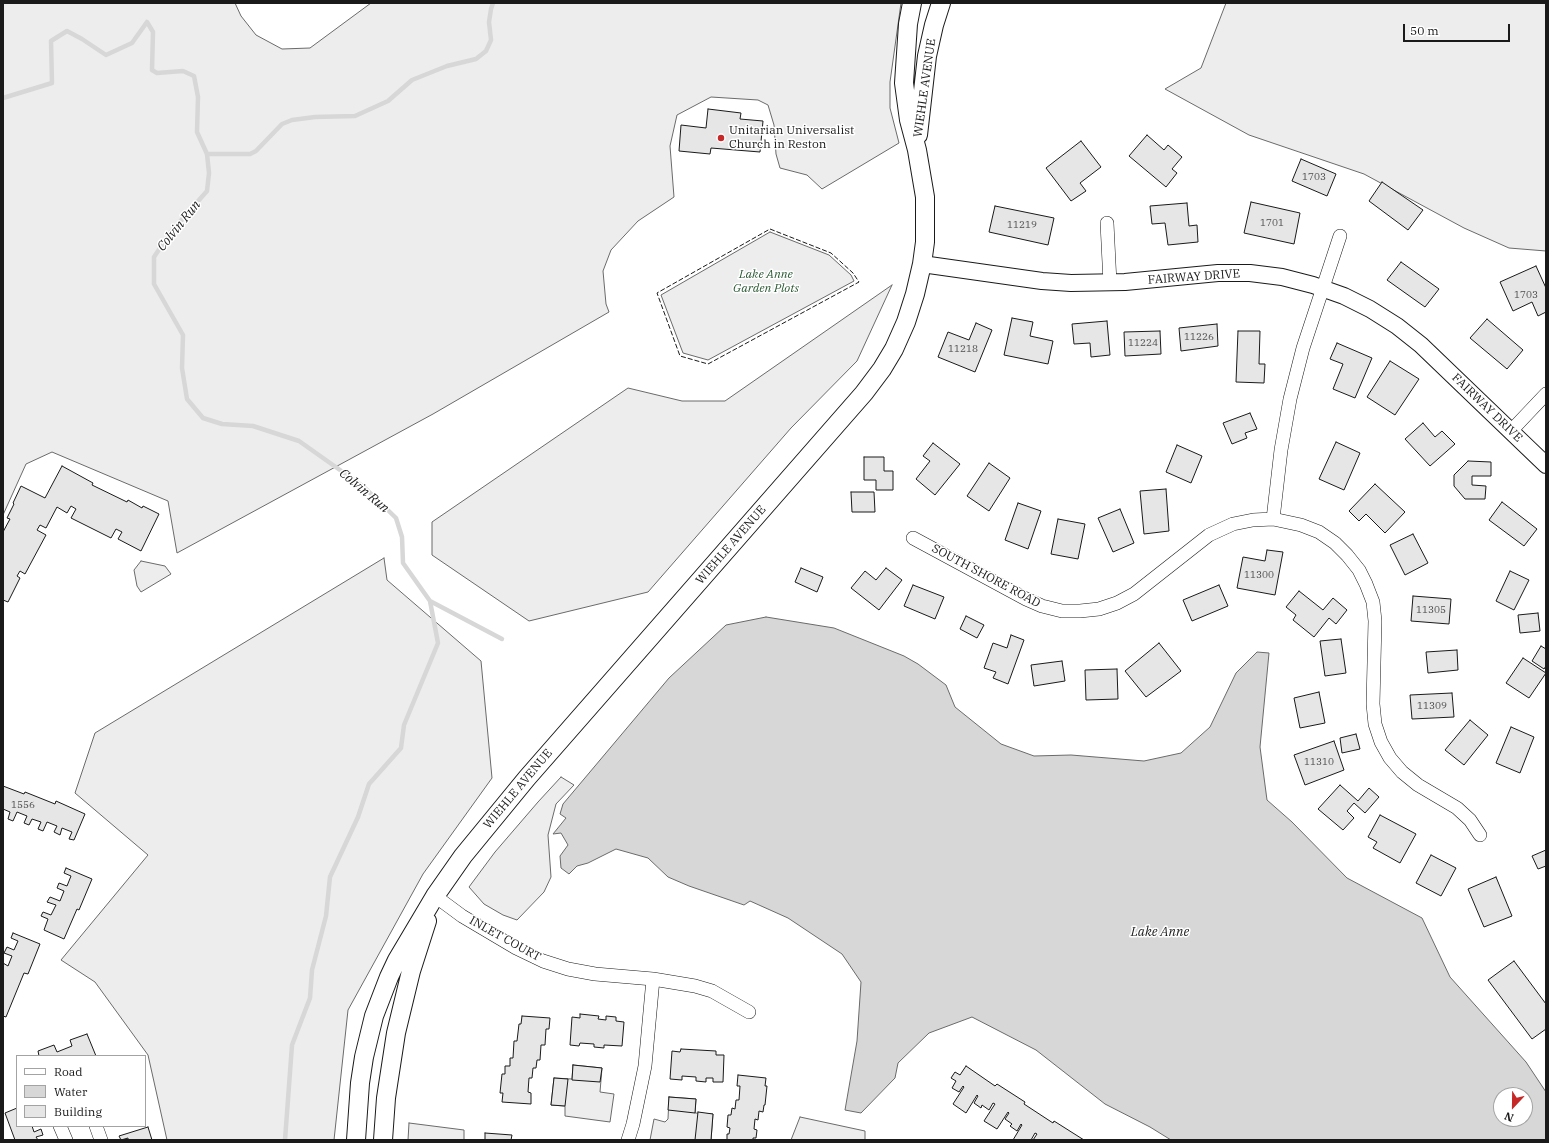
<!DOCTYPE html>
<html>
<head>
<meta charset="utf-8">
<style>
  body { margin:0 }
  #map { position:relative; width:1549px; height:1143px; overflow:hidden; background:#fff; font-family:"IBM Plex Serif",serif }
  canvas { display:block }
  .frame { position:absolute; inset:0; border:4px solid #1a1a1a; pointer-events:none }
  .legend { position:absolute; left:16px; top:1055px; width:130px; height:72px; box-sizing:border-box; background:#fff; border:1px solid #a3a3a3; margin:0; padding:5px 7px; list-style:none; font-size:12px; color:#1a1a1a }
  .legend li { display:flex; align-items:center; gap:8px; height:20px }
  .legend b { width:20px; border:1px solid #a3a3a3 }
  .north { position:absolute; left:1493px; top:1087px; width:40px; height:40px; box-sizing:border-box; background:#fff; border:1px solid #a3a3a3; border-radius:50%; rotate:202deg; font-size:11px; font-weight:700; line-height:16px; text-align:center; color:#1a1a1a }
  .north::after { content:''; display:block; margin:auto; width:14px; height:18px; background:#c62828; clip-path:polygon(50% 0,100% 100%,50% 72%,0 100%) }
  .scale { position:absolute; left:1403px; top:24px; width:107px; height:18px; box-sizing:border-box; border:2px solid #1a1a1a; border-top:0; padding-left:5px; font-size:12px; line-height:14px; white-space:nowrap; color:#1a1a1a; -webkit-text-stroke:3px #fff; paint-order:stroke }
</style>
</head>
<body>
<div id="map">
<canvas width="1549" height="1143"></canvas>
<div class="frame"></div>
<ul class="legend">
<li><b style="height:5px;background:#fff"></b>Road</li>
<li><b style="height:11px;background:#d7d7d7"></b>Water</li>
<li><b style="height:11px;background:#e6e6e6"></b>Building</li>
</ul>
<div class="north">N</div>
<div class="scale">50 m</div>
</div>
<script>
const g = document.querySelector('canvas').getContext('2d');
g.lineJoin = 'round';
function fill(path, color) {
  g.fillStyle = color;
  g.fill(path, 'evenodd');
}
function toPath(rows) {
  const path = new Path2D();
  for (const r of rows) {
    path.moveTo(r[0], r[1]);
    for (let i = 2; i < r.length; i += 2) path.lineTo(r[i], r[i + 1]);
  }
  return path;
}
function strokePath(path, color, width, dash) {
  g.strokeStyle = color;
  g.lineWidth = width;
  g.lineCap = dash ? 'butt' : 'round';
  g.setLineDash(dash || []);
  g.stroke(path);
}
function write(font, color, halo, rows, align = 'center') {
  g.font = font + ' "IBM Plex Serif",serif';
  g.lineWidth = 3;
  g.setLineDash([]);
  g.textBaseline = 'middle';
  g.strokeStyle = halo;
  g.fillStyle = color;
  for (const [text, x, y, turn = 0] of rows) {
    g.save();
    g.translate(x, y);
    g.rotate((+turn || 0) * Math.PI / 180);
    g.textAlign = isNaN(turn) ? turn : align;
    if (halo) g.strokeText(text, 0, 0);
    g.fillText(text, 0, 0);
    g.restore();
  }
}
const built = toPath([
  [3,3,235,3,241,16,256,35,282,49,310,48,371,3,901,3,890,82,890,108,899,143,822,189,807,175,780,168,776,154,774,125,768,105,758,100,711,97,677,115,670,146,674,197,638,221,611,250,603,271,606,304,609,312,433,414,177,553,168,501,52,452,26,464,3,515,3,3],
  [1226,3,1546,3,1546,251,1509,248,1464,228,1364,174,1249,135,1165,89,1201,68,1226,3],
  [770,232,829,255,851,275,854,281,708,360,683,353,661,295,770,232],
  [892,285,857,361,791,428,648,592,529,621,432,555,432,522,628,388,682,401,725,401,892,285],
  [384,558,387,580,481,661,492,778,423,874,348,1010,334,1140,167,1140,148,1055,95,982,61,960,148,855,75,793,95,733,384,558],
  [141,561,165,566,171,574,141,592,137,586,134,570,141,561],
  [561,777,574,785,556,804,548,835,551,877,544,892,517,920,503,915,484,904,469,887,495,852,538,802,561,777],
  [573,1065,602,1068,600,1092,614,1094,610,1122,565,1116,565,1106,551,1105,554,1078,572,1079,573,1065],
  [669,1097,696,1099,695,1113,713,1114,711,1140,650,1140,654,1119,665,1122,668,1119,669,1097],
  [800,1117,865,1131,865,1140,791,1140,800,1117],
  [409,1123,464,1130,464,1140,408,1140,409,1123]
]);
fill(built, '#ededed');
strokePath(built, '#6a6a6a', 1);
const water = toPath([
  [766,617,834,628,904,656,918,664,946,685,955,707,1001,744,1034,756,1071,755,1144,761,1181,753,1210,727,1236,673,1257,652,1269,653,1260,747,1267,800,1292,822,1347,878,1422,918,1450,977,1526,1062,1546,1092,1546,1140,1171,1140,1150,1127,1105,1104,1036,1050,972,1017,929,1033,898,1063,895,1078,861,1113,845,1110,857,1041,861,982,842,954,788,918,750,901,744,905,689,886,668,877,648,858,616,849,588,863,577,866,569,874,561,868,560,856,568,845,561,833,553,834,566,818,560,814,563,804,669,678,726,625,766,617],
  [1501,1095,1525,1095,1525,1119,1501,1119,1501,1095]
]);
fill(water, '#d7d7d7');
strokePath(water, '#6a6a6a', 1);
strokePath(toPath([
  [3,98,52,83,51,41,67,31,82,39,106,55,132,43,147,22,153,32,152,70,157,73,183,71,194,76,198,97,197,132,207,154,209,173,207,191,170,233,154,257,154,284,183,335,182,368,187,399,203,418,222,424,253,426,299,441,364,487,396,518,402,537,403,563,430,601,502,639],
  [207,154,250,154,256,151,282,124,292,120,315,117,355,116,388,101,412,80,447,66,476,59,486,51,491,40,489,22,491,9,493,3],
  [285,1140,292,1045,310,998,312,970,326,916,330,877,358,817,369,784,401,748,404,725,438,643,430,601]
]), '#d7d7d7', 4.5);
const building = toPath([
  [708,109,741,113,740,119,763,121,760,152,711,148,710,154,679,151,681,125,706,128,708,109],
  [1147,135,1164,150,1168,145,1182,157,1172,169,1177,173,1166,187,1129,156,1147,135],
  [1081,141,1101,167,1080,183,1086,191,1071,201,1046,168,1081,141],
  [1301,159,1336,174,1327,196,1292,181,1301,159],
  [1382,182,1423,210,1408,230,1369,201,1382,182],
  [1251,202,1300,213,1294,244,1244,233,1251,202],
  [1187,203,1189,226,1197,225,1198,242,1168,245,1165,223,1152,224,1150,206,1187,203],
  [995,206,1054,218,1048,245,989,232,995,206],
  [1401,262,1439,289,1425,307,1387,280,1401,262],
  [1536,266,1546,288,1546,312,1538,316,1532,302,1513,311,1500,282,1536,266],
  [1012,318,1033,322,1030,336,1053,341,1048,364,1004,355,1012,318],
  [1487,319,1523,350,1507,369,1470,338,1487,319],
  [1107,321,1110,355,1091,357,1090,343,1074,344,1072,324,1107,321],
  [976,323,992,330,975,372,938,357,948,332,969,340,976,323],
  [1217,324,1218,346,1181,351,1179,328,1217,324],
  [1160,331,1161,354,1125,356,1124,332,1160,331],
  [1238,331,1260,331,1259,364,1265,364,1264,383,1236,382,1238,331],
  [1337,343,1372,358,1355,398,1333,389,1343,364,1330,359,1337,343],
  [1390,361,1419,379,1395,415,1367,397,1390,361],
  [1250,413,1257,429,1245,433,1247,438,1232,444,1223,423,1250,413],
  [1423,423,1435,437,1442,431,1455,444,1430,466,1405,439,1423,423],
  [1336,442,1360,453,1344,490,1319,479,1336,442],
  [933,443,960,464,935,495,916,479,930,461,923,456,933,443],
  [1177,445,1202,456,1191,483,1166,472,1177,445],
  [864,457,884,457,884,471,893,471,893,490,876,490,876,480,864,480,864,457],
  [1468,461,1491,462,1491,476,1472,476,1472,485,1486,486,1485,499,1465,499,1454,486,1454,475,1468,461],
  [989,463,1010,478,989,511,967,496,989,463],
  [62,466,93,483,92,485,127,502,128,500,142,508,143,506,159,514,141,551,118,539,122,532,116,529,111,538,71,518,76,509,71,506,67,513,57,507,46,528,40,525,37,530,46,535,25,574,20,571,17,576,20,578,8,602,3,600,3,532,10,519,7,518,14,504,13,503,21,486,45,498,62,466],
  [1375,484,1405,512,1385,533,1366,514,1359,521,1349,511,1375,484],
  [1166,489,1169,531,1144,534,1140,491,1166,489],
  [851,492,874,492,875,512,852,512,851,492],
  [1502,502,1537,529,1524,546,1489,520,1502,502],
  [1018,503,1041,511,1028,549,1005,540,1018,503],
  [1120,509,1134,543,1113,552,1098,518,1120,509],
  [1058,519,1085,524,1078,559,1051,554,1058,519],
  [1413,534,1428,563,1405,575,1390,545,1413,534],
  [1267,550,1283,552,1275,595,1237,588,1243,557,1265,561,1267,550],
  [801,568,823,577,817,592,795,582,801,568],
  [886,568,902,580,879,610,851,588,865,571,876,580,886,568],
  [1510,571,1529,580,1514,610,1496,601,1510,571],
  [913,585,944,597,935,619,904,606,913,585],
  [1219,585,1228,606,1192,621,1183,600,1219,585],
  [1299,591,1323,610,1333,598,1347,610,1336,624,1329,618,1314,637,1293,620,1296,615,1286,607,1299,591],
  [1413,596,1451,599,1449,624,1411,621,1413,596],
  [1538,613,1540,631,1520,633,1518,615,1538,613],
  [966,616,984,625,977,638,960,629,966,616],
  [1011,635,1024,640,1008,684,993,678,996,672,984,668,993,643,1007,648,1011,635],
  [1341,639,1346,673,1325,676,1320,641,1341,639],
  [1159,643,1181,671,1146,697,1125,671,1159,643],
  [1541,646,1546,649,1546,666,1544,669,1532,661,1541,646],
  [1457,650,1458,670,1428,673,1426,652,1457,650],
  [1523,658,1546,673,1529,698,1506,683,1523,658],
  [1062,661,1065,681,1034,686,1031,665,1062,661],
  [1117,669,1118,699,1086,700,1085,670,1117,669],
  [1319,692,1325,723,1300,728,1294,698,1319,692],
  [1452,693,1454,717,1412,719,1410,695,1452,693],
  [1470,720,1488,735,1464,765,1445,750,1470,720],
  [1511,727,1534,737,1520,773,1496,763,1511,727],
  [1356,734,1360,749,1342,753,1340,738,1356,734],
  [1334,741,1344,770,1305,785,1294,755,1334,741],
  [1340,785,1358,801,1369,788,1379,797,1365,813,1354,803,1347,811,1354,818,1343,830,1318,809,1340,785],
  [3,786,24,794,25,792,55,804,56,801,85,814,74,840,69,839,72,832,62,828,60,835,54,832,57,826,47,822,43,831,38,829,41,822,32,819,29,825,24,823,27,816,17,812,13,821,8,819,10,812,3,809,3,786],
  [1380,815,1416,834,1400,863,1373,848,1377,842,1368,837,1380,815],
  [1546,850,1546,866,1538,869,1532,856,1546,850],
  [1431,855,1456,868,1441,896,1416,883,1431,855],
  [66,868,92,879,79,910,77,909,64,939,44,930,48,919,41,916,43,912,51,915,56,905,47,902,50,897,60,901,64,891,57,888,59,883,67,886,71,876,64,873,66,868],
  [1496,877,1512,916,1484,927,1468,889,1496,877],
  [13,933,40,944,28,974,24,973,6,1017,3,1016,3,963,8,966,12,956,4,953,7,947,14,950,18,941,11,938,13,933],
  [1514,961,1546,1004,1546,1029,1532,1039,1488,980,1514,961],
  [580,1014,599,1016,598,1019,606,1020,606,1016,616,1017,616,1021,624,1022,622,1046,604,1045,604,1048,594,1047,594,1044,580,1043,579,1046,570,1045,572,1017,580,1018,580,1014],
  [522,1016,550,1018,549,1029,546,1029,545,1045,541,1045,540,1060,537,1060,536,1068,533,1068,532,1078,529,1078,528,1092,531,1093,531,1104,502,1102,503,1093,500,1093,502,1074,505,1074,505,1066,510,1066,510,1058,513,1058,514,1041,517,1041,519,1024,521,1024,522,1016],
  [87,1034,96,1056,39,1056,38,1051,54,1045,57,1052,72,1046,70,1040,87,1034],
  [681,1049,716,1051,716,1055,724,1055,723,1082,713,1082,713,1078,706,1078,706,1082,696,1081,696,1077,682,1076,682,1080,670,1079,672,1051,680,1052,681,1049],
  [573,1065,602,1068,600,1082,572,1080,573,1065],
  [966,1066,995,1086,997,1084,1025,1102,1024,1104,1053,1123,1054,1121,1084,1140,1033,1140,1037,1134,1035,1133,1031,1140,1013,1140,1022,1125,1021,1124,1017,1131,1010,1126,1012,1124,1005,1119,1009,1113,1008,1112,997,1129,984,1121,995,1104,993,1103,989,1110,982,1105,981,1108,974,1103,978,1096,977,1095,966,1113,953,1104,964,1087,963,1086,959,1092,952,1088,956,1081,951,1078,955,1072,960,1075,966,1066],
  [738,1075,766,1078,765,1086,767,1086,765,1105,764,1105,763,1112,759,1111,758,1120,755,1119,754,1129,757,1130,756,1138,753,1138,753,1140,727,1140,727,1134,729,1134,730,1128,727,1127,728,1115,731,1115,732,1108,735,1109,736,1100,739,1100,740,1086,737,1086,738,1075],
  [554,1078,568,1079,565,1106,551,1105,554,1078],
  [669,1097,696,1099,695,1113,668,1110,669,1097],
  [17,1108,17,1126,32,1126,34,1132,41,1129,43,1135,36,1137,38,1140,15,1140,5,1113,17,1108],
  [698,1112,713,1114,711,1140,695,1140,698,1112],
  [148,1127,152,1140,128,1140,128,1138,121,1140,119,1136,148,1127],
  [485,1133,512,1135,511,1140,485,1140,485,1133]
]);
fill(building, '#e6e6e6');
strokePath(building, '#1a1a1a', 1);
const minor = toPath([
  [1107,223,1110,283],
  [1511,431,1546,394],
  [1273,519,1281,450,1290,399,1303,348,1340,236],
  [913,538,1026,599,1042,606,1062,611,1080,611,1099,609,1117,603,1134,594,1209,535,1233,524,1253,520,1273,519,1301,525,1319,532,1335,543,1347,555,1359,570,1366,584,1373,602,1375,621,1373,704,1375,724,1381,742,1390,758,1402,772,1418,785,1457,808,1470,820,1480,835],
  [435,896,462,916,516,948,543,961,568,969,595,974,653,979,695,986,712,991,749,1012],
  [60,1126,66,1140],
  [96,1126,101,1140],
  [628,1140,633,1124,645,1066,653,979]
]);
const tertiary = toPath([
  [922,264,1042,281,1071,283,1125,282,1218,273,1250,273,1282,277,1313,285,1344,296,1370,309,1397,326,1421,345,1546,465]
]);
const secondary = toPath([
  [918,135,927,56,934,25,941,3],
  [356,1140,360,1083,364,1057,374,1016,389,977,397,960,435,896,463,856,527,778,864,393,882,369,894,349,906,322,915,294,922,264,925,242,925,197,917,150,909,120,904,83,908,24,912,3],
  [383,1140,386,1098,396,1033,411,971,427,921]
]);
strokePath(minor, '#1a1a1a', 14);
strokePath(tertiary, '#1a1a1a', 18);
strokePath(secondary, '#1a1a1a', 20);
strokePath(minor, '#fff', 13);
strokePath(tertiary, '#fff', 16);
strokePath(secondary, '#fff', 18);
strokePath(toPath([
  [770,229,831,253,853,273,859,282,708,364,680,356,657,293,770,229]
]), '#1a1a1a', 1, [5, 2]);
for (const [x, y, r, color] of [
  [721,138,4,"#c62828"]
]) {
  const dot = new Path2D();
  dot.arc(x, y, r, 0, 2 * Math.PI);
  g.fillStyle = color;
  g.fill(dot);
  strokePath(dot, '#fff', 1.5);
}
write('10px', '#4d4d4d', null, [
  ["1703",1314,177],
  ["1701",1272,223],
  ["11219",1022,225],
  ["1703",1526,295],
  ["11226",1199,337],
  ["11224",1143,343],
  ["11218",963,349],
  ["11300",1259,575],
  ["11305",1431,610],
  ["11309",1432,706],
  ["11310",1319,762],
  ["1556",23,805]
]);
write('12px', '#1a1a1a', '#fff', [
  ["WIEHLE AVENUE",925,88,-82],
  ["FAIRWAY DRIVE",1194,277,-4],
  ["FAIRWAY DRIVE",1487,408,44],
  ["WIEHLE AVENUE",731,545,-49],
  ["SOUTH SHORE ROAD",986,576,28],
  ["WIEHLE AVENUE",518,789,-50],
  ["INLET COURT",505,939,29]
]);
write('12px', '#1a1a1a', '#fff', [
  ["Unitarian Universalist",729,131],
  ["Church in Reston",729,145]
], 'left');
write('italic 12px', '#2b5a34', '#fff', [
  ["Lake Anne",766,275],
  ["Garden Plots",766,289]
]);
write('italic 13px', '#1a1a1a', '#fff', [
  ["Colvin Run",179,226,-51],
  ["Colvin Run",364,491,40],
  ["Lake Anne",1160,932]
]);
</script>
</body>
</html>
